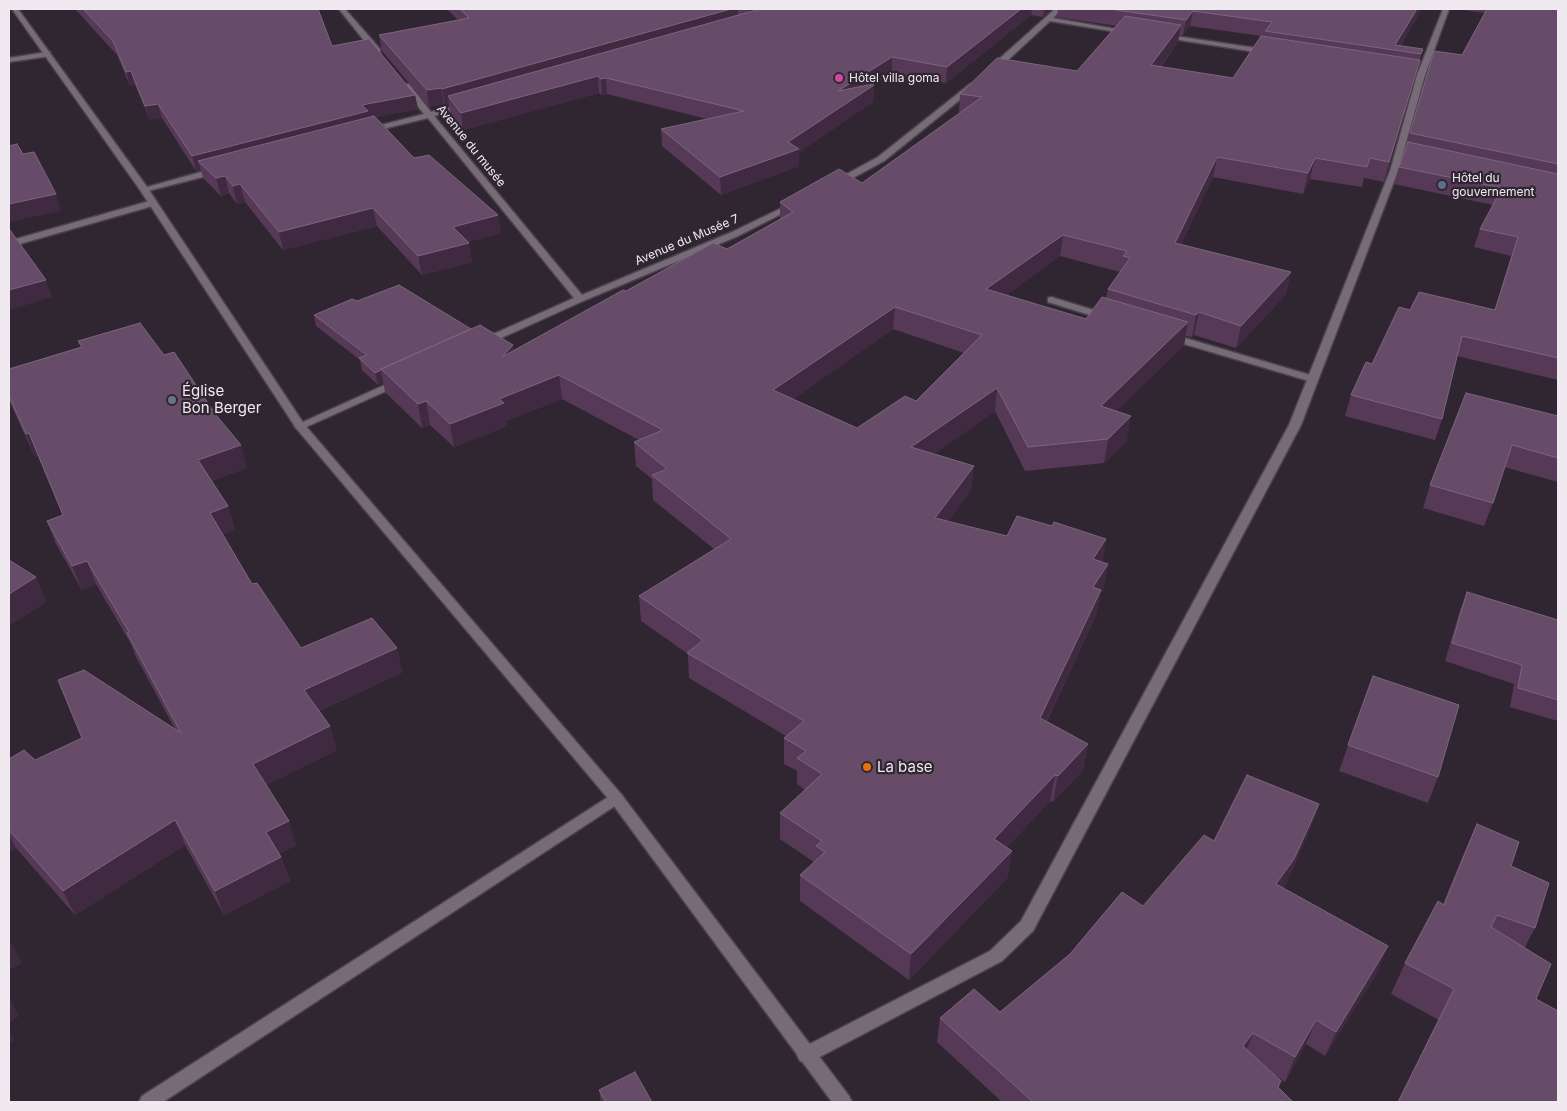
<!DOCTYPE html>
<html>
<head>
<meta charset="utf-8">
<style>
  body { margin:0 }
  #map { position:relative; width:1567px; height:1111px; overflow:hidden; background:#302631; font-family:Inter,sans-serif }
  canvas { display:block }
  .frame { position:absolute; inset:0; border:10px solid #f0e9f0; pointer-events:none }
</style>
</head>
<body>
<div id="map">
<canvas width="1567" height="1111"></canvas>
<div class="frame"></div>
</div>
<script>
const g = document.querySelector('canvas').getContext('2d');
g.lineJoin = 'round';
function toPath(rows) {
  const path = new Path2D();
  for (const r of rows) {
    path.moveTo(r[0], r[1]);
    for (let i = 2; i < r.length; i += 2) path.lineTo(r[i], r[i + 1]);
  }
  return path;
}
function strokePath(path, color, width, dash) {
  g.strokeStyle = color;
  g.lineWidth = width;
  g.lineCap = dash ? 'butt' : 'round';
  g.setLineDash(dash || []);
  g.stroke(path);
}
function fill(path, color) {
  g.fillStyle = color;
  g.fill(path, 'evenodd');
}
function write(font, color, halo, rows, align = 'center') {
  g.font = font + ' Inter,sans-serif';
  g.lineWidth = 4.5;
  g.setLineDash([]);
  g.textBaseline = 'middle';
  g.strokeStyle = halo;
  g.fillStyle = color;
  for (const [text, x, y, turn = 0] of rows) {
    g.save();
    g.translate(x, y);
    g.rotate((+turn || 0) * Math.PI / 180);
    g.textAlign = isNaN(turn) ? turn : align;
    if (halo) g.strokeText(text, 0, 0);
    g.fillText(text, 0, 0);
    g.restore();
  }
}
const service = toPath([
  [1051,297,1110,315,1111,317,1106,320,1048,302,1048,298,1051,297],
  [1168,333,1317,377,1318,379,1313,382,1309,381,1164,338,1163,336,1168,333]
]);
const minor = toPath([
  [339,9,345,9,380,49,380,53,374,53,339,9],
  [1055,9,1062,9,1053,18,1133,32,1130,34,1050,21,995,72,989,72,989,68,1055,9],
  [1443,9,1449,9,1425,75,1398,171,1301,425,1033,931,1002,961,812,1061,806,1063,800,1061,797,1055,800,1049,990,951,1021,921,1289,425,1390,171,1417,75,1443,9],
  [1162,34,1269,50,1273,52,1269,54,1160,37,1160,35,1162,34],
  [47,52,50,52,50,56,9,62,9,58,47,52],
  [403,84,409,84,431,112,468,103,468,107,434,116,582,295,732,232,792,203,799,205,738,236,583,301,488,344,480,344,480,340,574,298,428,118,366,133,366,129,424,114,403,88,403,84],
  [970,84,977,86,884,161,838,186,832,186,832,182,878,157,970,84],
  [219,167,223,170,222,172,144,192,140,189,219,167],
  [153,200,156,201,156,205,9,247,9,241,153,200],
  [400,378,405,381,404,383,304,428,296,428,294,426,400,378],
  [616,792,621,794,624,798,621,802,163,1102,139,1102,142,1096,616,792]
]);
const tertiary = toPath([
  [12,9,18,9,147,187,304,424,621,794,849,1096,852,1102,832,1102,611,802,296,428,140,190,12,9]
]);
strokePath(service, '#4c434d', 3);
strokePath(minor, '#4c434d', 3);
strokePath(tertiary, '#4c434d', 3);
fill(service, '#786b78');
fill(minor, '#786b78');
fill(tertiary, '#786b78');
fill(toPath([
  [75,9,318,9,332,46,415,95,418,109,376,117,414,158,498,215,501,233,468,242,472,262,422,275,377,226,283,250,245,202,237,204,229,193,221,196,203,178,201,170,196,171,162,118,150,120,135,85,130,86,117,55],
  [447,9,1053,9,1043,17,1031,15,946,83,892,73,874,84,873,102,799,152,799,166,721,195,662,146,661,129,707,119,607,94,602,95,599,93,463,130,450,113,449,105,445,106,444,104,429,107,382,51,379,35,458,20],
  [1058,9,1422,9,1400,46,1423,49,1384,182,1364,178,1362,187,1310,179,1303,194,1213,177,1181,244,1291,272,1286,294,1236,348,1194,335,1192,337,1186,336,1184,345,1116,411,1127,440,1104,463,1025,471,995,411,934,454,971,490,948,522,1007,536,1052,526,1106,539,1102,562,1108,564,1103,589,1100,594,1096,615,1047,721,1088,744,1083,770,1053,802,1050,801,1007,847,1008,877,909,980,800,901,800,875,814,862,780,839,780,813,805,790,797,784,797,771,784,764,784,738,786,736,689,678,688,654,641,621,639,596,714,549,653,500,652,479,636,466,634,442,639,440,562,399,506,421,507,426,454,447,430,425,422,428,385,392,383,382,378,385,362,370,360,360,316,326,314,315,357,301,471,329,514,351,626,291,727,249,780,219,780,202,862,183,960,113,959,113,960,94,1077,71,1117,26,1057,17],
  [1190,26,1261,36,1233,78,1161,67,1178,42,1179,35,1183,35],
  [1060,256,1120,272,1108,289,1106,298,1086,319,1006,295],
  [893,329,964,353,916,401,857,428,793,399],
  [1456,9,1558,9,1558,380,1457,356,1442,419,1435,440,1345,416,1351,395,1410,310,1495,309,1511,256,1474,247,1480,229,1493,205,1394,184,1399,167,1407,144,1434,51,1462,55,1485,13],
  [78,341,164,355,247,468,211,481,228,506,235,530,223,534,252,584,301,648,403,672,319,711,337,750,266,785,296,845,280,854,290,881,224,915,185,845,75,915,16,848,9,852,9,759,35,760,175,729,136,657,131,644,96,584,82,590,56,544,47,521,63,515,38,456,35,457,9,400,9,369,81,347],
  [1558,416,1558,482,1504,467,1493,503,1484,526,1423,508,1430,485],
  [1467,592,1558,620,1558,721,1510,707,1514,684,1445,661,1460,610],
  [1373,676,1438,777,1428,803,1339,771],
  [1319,804,1310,829,1286,884,1283,888,1378,971,1325,1056,1306,1044,1285,1082,1277,1077,1279,1088,1293,1102,1002,1102,937,1042,940,1018,1000,1012,1143,906,1214,841],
  [1477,824,1511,866,1535,928,1525,947,1536,999,1439,1020,1391,994,1405,963,1443,904,1463,855],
  [599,1090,652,1102,601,1102]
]), '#563957');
fill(toPath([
  [731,9,738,9,738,22,448,96,449,105,445,106,442,89],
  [749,9,785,9,749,19],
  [1021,9,1032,9,1031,15,946,83,947,67],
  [1044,9,1053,9,1043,17],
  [1417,9,1422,9,1397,50,1395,45],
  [1193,11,1190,26,1183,35,1186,20],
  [1181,25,1178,42,1148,84,1151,65],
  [1423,49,1419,65,1384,182,1421,54],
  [892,57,892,73,838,108,838,91],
  [131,71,135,85,130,86,126,72],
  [598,76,599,93,463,130,461,113],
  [606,78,607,94,602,95,601,79],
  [874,85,873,102,799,152,799,166,721,195,720,177,788,142],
  [441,88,444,104,429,107,427,90],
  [415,95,418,109,370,118,198,161,201,170,196,171,192,156,362,105],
  [158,104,162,118,150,120,145,106],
  [1217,157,1213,177,1171,264,1175,243],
  [1315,158,1310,179,1303,194,1308,173],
  [225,176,229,193,221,196,216,178],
  [240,184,245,202,237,204,233,186],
  [56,194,61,211,9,222,9,204],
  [373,208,377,226,283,250,279,232],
  [498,215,501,233,456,246,453,227],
  [1063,235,1060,256,984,312,986,289],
  [469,243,472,262,422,275,418,256],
  [1291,272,1286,294,1236,348,1241,326],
  [46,280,52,297,9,310,9,290],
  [895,307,893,329,773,414,773,390],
  [1199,312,1194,335,1192,337,1196,315],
  [1188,322,1184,345,1097,429,1101,406],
  [513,345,516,368,502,357],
  [381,370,383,382,378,385,375,373],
  [559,375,562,399,506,421,507,426,454,447,450,424,499,399],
  [997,388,995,411,910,471,911,447],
  [426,401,430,425,422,428,418,404],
  [1131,416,1127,440,1104,463,1108,439],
  [29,433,38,456,35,457,26,434],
  [241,445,247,468,205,483,198,460],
  [974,466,971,490,933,543,935,518],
  [228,506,235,530,217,536,210,513],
  [1106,539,1102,564,1093,559],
  [87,561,96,584,82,590,72,566],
  [1108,564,1103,589,1100,594,1096,615,1036,743,1040,718,1093,587],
  [36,577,47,602,9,626,9,594],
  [397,648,403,672,311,714,304,690],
  [330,726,337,750,261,788,253,764],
  [1088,744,1083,770,1053,802,1058,776],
  [1055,775,1050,801,990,865,994,839],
  [1319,804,1310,829,1286,884,1268,909,1276,884],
  [175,820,185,845,75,915,63,891],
  [289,821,296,845,275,857,266,832],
  [9,834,16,848,9,852],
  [1012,851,1008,877,909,980,911,954],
  [281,857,290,881,224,915,215,891],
  [9,939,22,963,9,970],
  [1388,946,1378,971,1325,1056,1336,1032],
  [9,997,19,1016,9,1023],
  [1316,1020,1306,1044,1285,1082,1295,1057],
  [9,1031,14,1040,9,1044],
  [1253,1033,1244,1057,1243,1046]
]), '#402a41');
const building = toPath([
  [83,9,318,9,332,46,369,39,415,95,362,105,368,111,192,156,158,104,145,106,131,71,126,72,113,41,83,9],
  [460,9,731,9,442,89,441,88,427,90,379,35,469,18,460,9],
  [760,9,1021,9,947,67,892,57,838,91,873,84,874,85,788,142,799,149,720,177,661,129,744,111,606,78,601,79,598,76,461,113,448,96,760,9],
  [1109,9,1417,9,1395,45,1423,49,1421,54,1265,31,1272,22,1193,11,1186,20,1109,9],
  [1487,9,1558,9,1558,164,1410,133,1434,51,1462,55,1487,9],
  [1125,16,1181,25,1151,65,1233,78,1261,36,1420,60,1389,162,1370,158,1367,167,1315,158,1308,173,1217,157,1175,243,1291,272,1241,326,1199,312,1196,315,1108,289,1130,258,1123,256,1127,251,1063,235,986,289,1086,319,1102,297,1188,322,1101,406,1131,416,1108,439,1028,447,997,388,911,447,974,466,935,518,1007,536,1017,516,1052,526,1054,522,1106,539,1093,559,1108,564,1093,587,1101,590,1040,718,1088,744,1058,776,1055,775,994,839,1012,851,911,954,800,875,825,852,816,846,822,841,780,813,822,774,797,758,806,751,784,738,804,721,687,653,703,640,639,596,731,539,652,475,667,469,634,442,663,430,559,375,499,399,504,403,450,424,426,401,418,404,381,369,480,325,513,345,502,357,623,290,626,291,713,243,727,249,793,212,780,202,839,169,862,183,982,97,960,94,997,58,1077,71,1125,16],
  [895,307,982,335,916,401,905,396,857,428,773,390,895,307],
  [374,116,414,158,429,155,498,215,453,227,469,243,418,256,373,208,279,232,240,184,233,186,225,176,216,178,198,161,374,116],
  [1408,142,1558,174,1558,358,1462,336,1442,419,1351,395,1366,362,1372,364,1399,307,1410,310,1419,292,1495,310,1518,237,1480,229,1502,188,1399,167,1408,142],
  [17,144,23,154,34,152,56,194,9,204,9,146,17,144],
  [9,230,10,230,46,280,9,290,9,230],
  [399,285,471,329,381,369,381,370,375,373,359,358,367,355,314,315,352,299,357,301,399,285],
  [140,323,164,355,174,352,216,415,241,445,198,460,228,506,210,513,252,584,257,583,301,648,372,618,397,648,304,690,330,726,253,764,289,821,266,832,281,857,215,891,175,820,63,891,9,830,9,759,24,750,35,760,82,738,58,680,84,670,181,733,127,633,129,632,87,561,72,566,47,521,63,515,29,433,26,434,9,396,9,369,82,347,78,341,140,323],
  [1466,393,1558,416,1558,458,1512,445,1493,503,1430,485,1466,393],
  [9,560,36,577,9,594,9,560],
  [1467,592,1558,620,1558,700,1518,688,1522,665,1452,643,1467,592],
  [1373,676,1459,705,1438,777,1348,745,1373,676],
  [1247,775,1319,804,1294,859,1276,884,1388,946,1336,1032,1316,1020,1295,1057,1253,1033,1243,1046,1281,1081,1278,1087,1293,1102,1033,1102,940,1018,974,989,1000,1012,1070,954,1122,892,1143,906,1204,835,1214,841,1247,775],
  [1477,824,1519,842,1511,866,1549,883,1535,928,1497,915,1491,927,1551,964,1536,999,1558,1011,1558,1102,1398,1102,1454,989,1405,963,1438,901,1444,905,1477,824],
  [635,1072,652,1102,606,1102,599,1090,635,1072]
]);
fill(building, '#664c68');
strokePath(building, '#7c657d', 1);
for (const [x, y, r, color] of [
  [839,78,5,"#d1479c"],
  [1442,185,5,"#5c6f8a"],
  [172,400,5,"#6b7280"],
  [867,767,5,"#e8710a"]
]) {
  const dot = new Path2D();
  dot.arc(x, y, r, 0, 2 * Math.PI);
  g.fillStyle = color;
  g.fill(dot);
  strokePath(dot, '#302631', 2);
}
write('12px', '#f0e9f0', '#302631', [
  ["Hôtel villa goma",849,78],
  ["Hôtel du",1452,178],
  ["gouvernement",1452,192]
], 'left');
write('12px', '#f0e9f0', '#302631', [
  ["Avenue du musée",471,146,51],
  ["Avenue du Musée 7",687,240,-23]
]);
write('15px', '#f0e9f0', '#302631', [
  ["Église",182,391],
  ["Bon Berger",182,408],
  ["La base",877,767]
], 'left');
</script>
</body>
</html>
